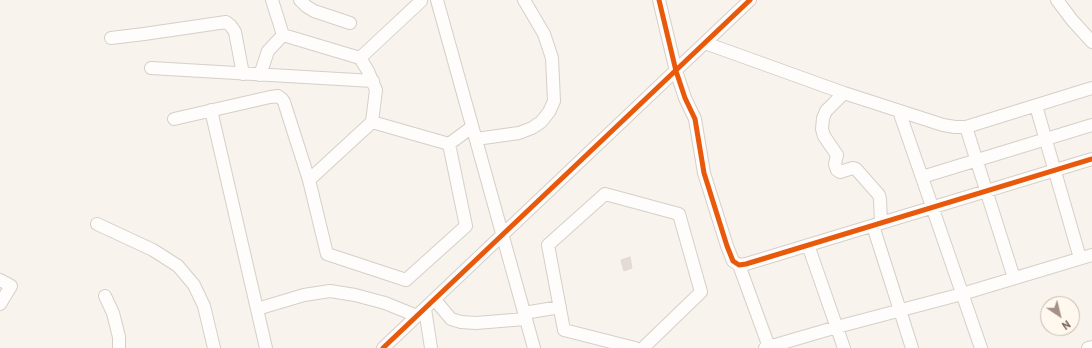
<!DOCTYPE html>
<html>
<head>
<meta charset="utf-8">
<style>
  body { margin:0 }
  #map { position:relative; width:1092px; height:348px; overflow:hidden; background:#f8f3ed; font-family:"PT Sans",sans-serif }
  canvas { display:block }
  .north { position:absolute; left:1040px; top:296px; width:40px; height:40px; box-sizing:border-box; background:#fef8ef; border:1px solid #c8b9ae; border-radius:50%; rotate:145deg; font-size:11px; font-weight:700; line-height:16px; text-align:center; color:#765b4d }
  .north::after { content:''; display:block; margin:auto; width:14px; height:18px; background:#a49085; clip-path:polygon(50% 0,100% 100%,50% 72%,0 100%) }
</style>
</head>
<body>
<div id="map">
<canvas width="1092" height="348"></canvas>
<div class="north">N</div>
</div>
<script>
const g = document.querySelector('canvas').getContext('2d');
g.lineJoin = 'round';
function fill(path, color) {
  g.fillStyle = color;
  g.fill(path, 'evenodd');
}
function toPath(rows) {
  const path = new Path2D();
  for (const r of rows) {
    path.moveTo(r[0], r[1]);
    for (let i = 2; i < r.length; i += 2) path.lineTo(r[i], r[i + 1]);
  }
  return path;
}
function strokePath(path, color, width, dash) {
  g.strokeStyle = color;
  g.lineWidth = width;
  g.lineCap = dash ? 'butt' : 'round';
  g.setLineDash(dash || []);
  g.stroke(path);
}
const building = toPath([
  [630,257,632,268,624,271,621,260,630,257]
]);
fill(building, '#e4dcd4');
strokePath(building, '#e1d7cf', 1);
const minor = toPath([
  [272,0,283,35,360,58,421,1],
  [300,0,306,6,314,11,350,23],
  [437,0,534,348],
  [659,0,676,71,685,98,695,119,704,173,727,246,733,261,739,265,746,264,1092,159],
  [1057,0,1072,20,1092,42],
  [111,38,144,34,226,22,231,26,235,32,243,74],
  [705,43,844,93,943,125,955,127,966,127,1092,88],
  [360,58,368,71,376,90,372,122],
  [151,68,373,81],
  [260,75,268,51,283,35],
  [844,93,826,111,823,118,822,129,824,136,837,155,835,164,837,170,840,172,853,168,856,169,879,195,880,199,881,223],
  [1036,106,1080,258],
  [211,110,266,348],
  [899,111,981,348],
  [174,119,270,97,278,96,282,99,284,102,309,180],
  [372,122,449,144,466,226,406,280,327,254,309,180,372,122],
  [966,127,1014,278],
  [476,139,519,133,532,128,541,122,549,112,554,101,552,58,544,34,524,0],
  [449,144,472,127],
  [922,177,1092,125],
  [97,224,153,250,178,266,194,285,204,306,214,348],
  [873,226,912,348],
  [808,245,844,348],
  [739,265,769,347],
  [0,280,11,286,0,304],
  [105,296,113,313,119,337,119,348],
  [435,300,451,319,461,322,476,323,525,319],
  [257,309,304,295,330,291,355,295,385,303,417,316],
  [425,309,431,348],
  [524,313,560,307],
  [383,348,750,0],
  [635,348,564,330,548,245,605,194,679,214,701,292,643,348],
  [765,348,837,327,962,294,1092,255],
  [1088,348,1092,347]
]);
strokePath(minor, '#d5cfc8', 14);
strokePath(minor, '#fefdfc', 12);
strokePath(toPath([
  [659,0,676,71,685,98,695,119,704,173,727,246,733,261,739,265,746,264,1092,159],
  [383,348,750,0]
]), '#e8590c', 5);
</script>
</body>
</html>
